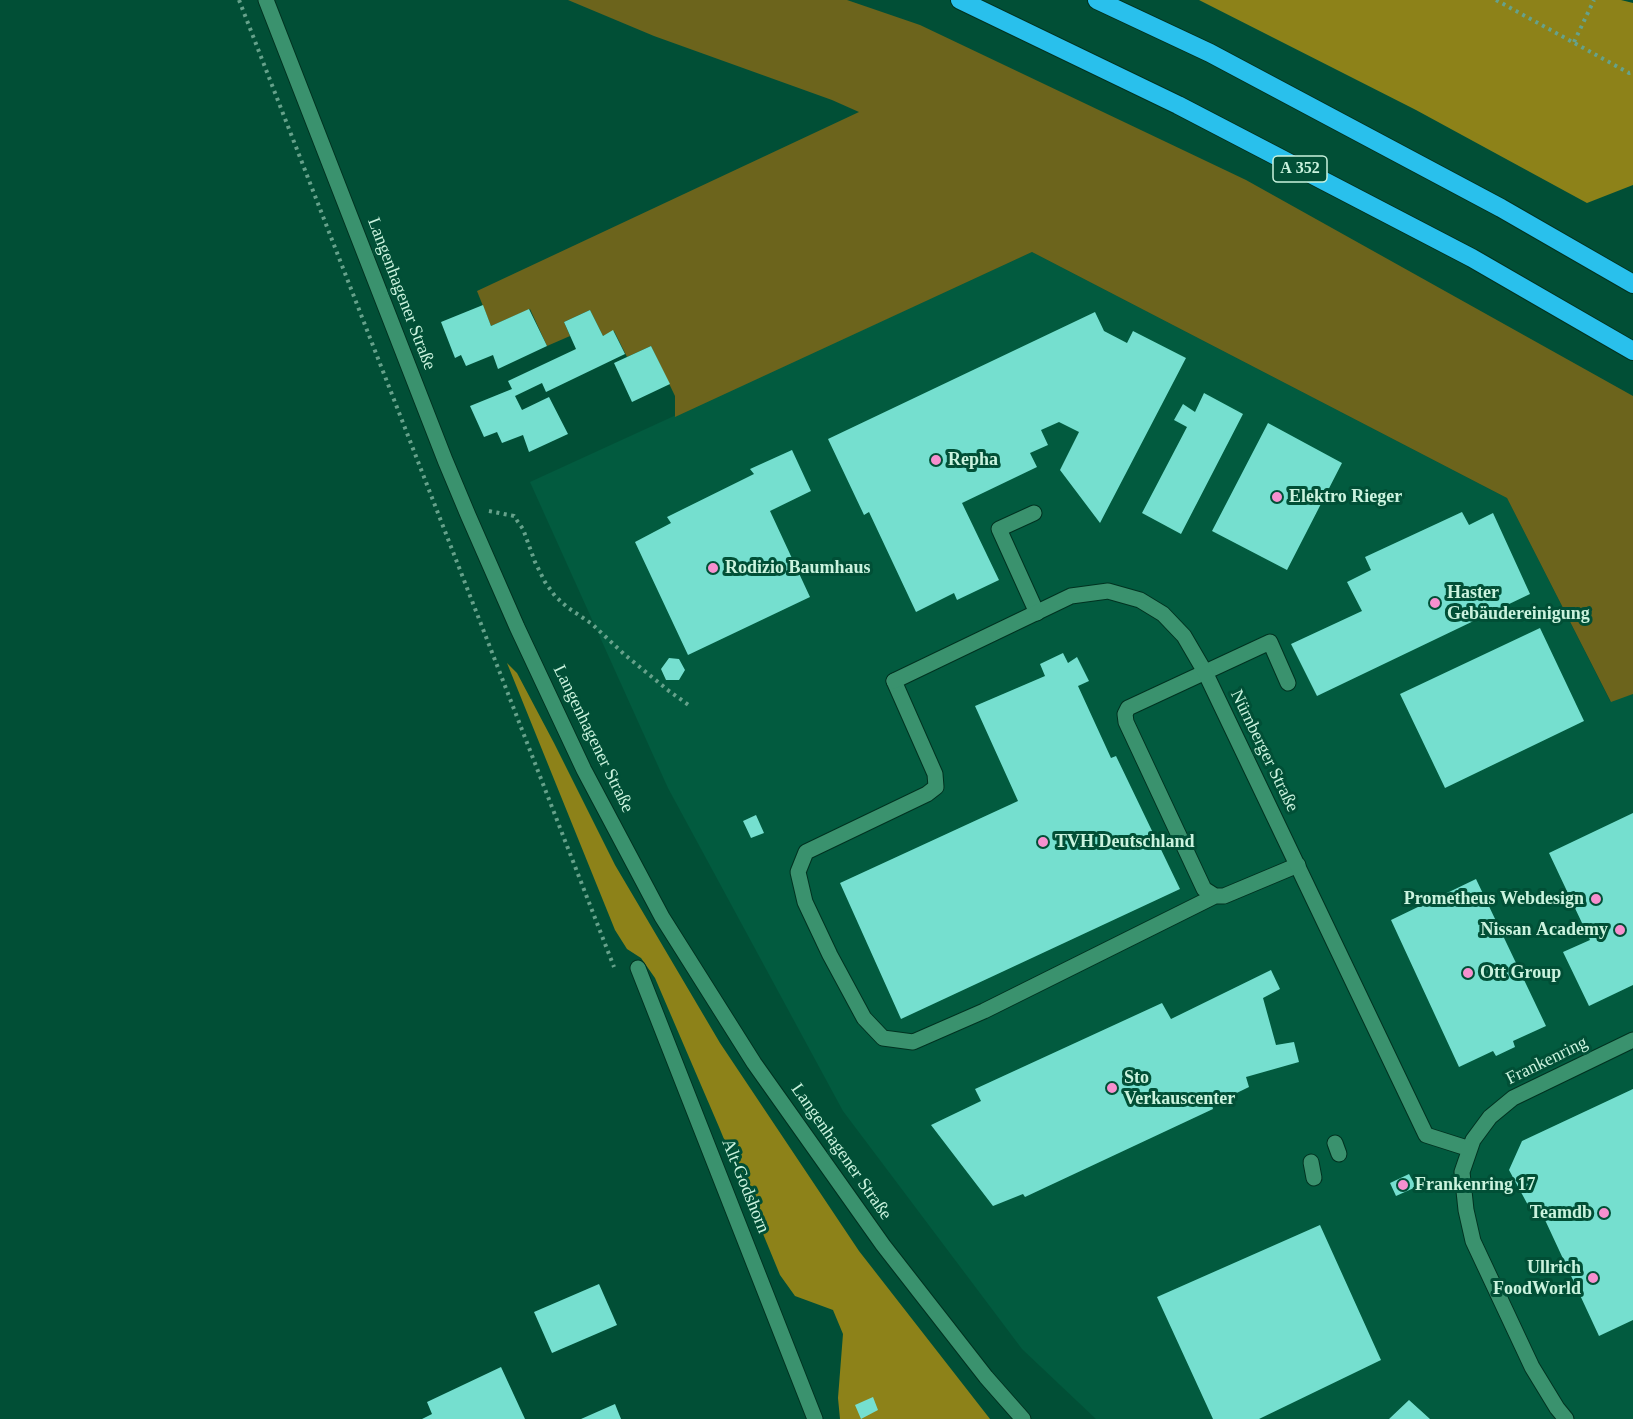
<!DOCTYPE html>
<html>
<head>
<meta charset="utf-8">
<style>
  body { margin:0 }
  canvas { display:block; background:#014f36 }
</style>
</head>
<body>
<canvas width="1633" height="1419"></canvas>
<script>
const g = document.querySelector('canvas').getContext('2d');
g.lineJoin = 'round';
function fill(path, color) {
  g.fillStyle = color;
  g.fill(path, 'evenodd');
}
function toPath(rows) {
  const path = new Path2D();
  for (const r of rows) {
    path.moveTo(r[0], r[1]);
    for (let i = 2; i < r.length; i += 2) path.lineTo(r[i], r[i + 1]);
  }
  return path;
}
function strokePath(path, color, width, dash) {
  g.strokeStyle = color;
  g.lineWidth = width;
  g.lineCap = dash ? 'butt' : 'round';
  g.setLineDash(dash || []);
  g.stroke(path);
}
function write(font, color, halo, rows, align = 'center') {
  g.font = font + ' "Times New Roman",serif';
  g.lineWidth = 6;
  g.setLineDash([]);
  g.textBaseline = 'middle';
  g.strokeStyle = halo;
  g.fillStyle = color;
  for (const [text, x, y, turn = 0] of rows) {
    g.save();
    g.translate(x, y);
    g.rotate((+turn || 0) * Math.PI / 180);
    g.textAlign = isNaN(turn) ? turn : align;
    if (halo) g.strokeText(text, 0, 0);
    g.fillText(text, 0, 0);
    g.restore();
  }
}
fill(toPath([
  [1032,252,1507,498,1610,701,1633,694,1633,1419,1096,1419,1022,1349,843,1111,668,788,530,482]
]), '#025b3f');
fill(toPath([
  [568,0,847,0,920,25,1246,180,1633,396,1633,694,1611,702,1507,498,1032,252,675,417,675,396,651,346,627,357,614,331,603,336,590,310,564,322,570,336,547,346,530,309,491,326,477,291,859,112,832,100,654,36]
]), '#6c641c');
fill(toPath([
  [1199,0,1621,0,1633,3,1633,185,1587,203,1416,110],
  [507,663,517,673,554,743,615,865,720,1043,859,1251,990,1419,840,1419,838,1398,843,1334,833,1310,795,1296,780,1275,719,1127,655,978,641,958,627,949,615,930]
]), '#8d8219');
fill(toPath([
  [483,305,491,326,529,309,547,346,498,369,493,355,466,366,461,355,455,358,441,322],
  [590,310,603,336,613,330,625,354,546,392,542,383,515,396,522,410,549,397,568,434,529,452,523,435,502,443,497,432,484,437,470,406,512,389,508,381,576,349,564,322],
  [1095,312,1104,331,1127,343,1133,331,1186,358,1100,523,1060,470,1079,432,1059,422,1041,430,1048,445,1030,453,1037,467,962,503,999,580,957,600,954,593,916,612,869,512,864,515,828,439],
  [651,346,670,384,632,402,614,363],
  [1204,393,1243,414,1181,534,1142,513,1187,427,1174,420,1183,404,1195,412],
  [1268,423,1342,463,1287,570,1212,531],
  [792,450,811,491,770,511,810,597,688,655,635,542,671,523,667,517,754,474,750,469],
  [1462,512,1469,525,1493,513,1530,594,1317,696,1291,644,1362,611,1347,582,1371,570,1365,557],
  [1540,628,1584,721,1445,788,1400,694],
  [1063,653,1068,663,1077,657,1089,681,1078,686,1111,758,1116,756,1180,889,901,1019,840,883,1018,801,975,706,1045,676,1040,664],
  [669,658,679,659,685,670,679,680,666,680,661,669],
  [1633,813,1633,985,1589,1006,1563,952,1590,940,1549,853],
  [756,815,764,833,751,838,743,821],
  [1476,879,1546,1026,1513,1041,1515,1047,1496,1056,1493,1051,1459,1067,1391,920],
  [1271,970,1280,989,1263,998,1276,1045,1294,1042,1299,1062,1246,1077,1249,1087,1212,1105,1213,1109,1025,1197,1023,1194,993,1206,931,1125,981,1101,975,1089,1162,1003,1171,1019],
  [1633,1089,1633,1320,1599,1336,1539,1207,1529,1207,1509,1170,1522,1141],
  [1409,1174,1416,1187,1396,1196,1390,1183],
  [1320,1225,1381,1360,1259,1419,1213,1419,1157,1297],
  [599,1284,617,1325,552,1353,534,1312],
  [501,1367,525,1419,422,1419,432,1414,427,1402],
  [873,1397,878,1410,861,1419,855,1405],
  [1409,1400,1430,1419,1389,1419],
  [615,1404,621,1419,581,1419]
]), '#75dfcf');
const lane = toPath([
  [1034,513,999,529,1037,613],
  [894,681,935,774,936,787,927,794,806,852,798,872,805,902,830,955,864,1018,883,1038,913,1042,984,1011,1215,896],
  [1288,683,1270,642,1128,708,1125,714,1126,722,1204,889,1215,896,1224,896,1298,865],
  [1335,1143,1339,1154],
  [1311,1162,1314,1178]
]);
const street = toPath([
  [894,681,1071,596,1108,591,1140,600,1163,614,1184,636,1205,672,1426,1135,1470,1149],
  [638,968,815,1419],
  [1566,1419,1557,1408,1532,1367,1473,1241,1466,1210,1462,1172,1473,1140,1490,1117,1513,1098,1633,1040]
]);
const secondary = toPath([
  [266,0,445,460,468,515,517,627,584,770,662,917,754,1063,883,1245,986,1377,1023,1419]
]);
const highway = toPath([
  [960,0,1178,105,1472,258,1633,351],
  [1097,0,1210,53,1501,208,1633,284]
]);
strokePath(lane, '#003220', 17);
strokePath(street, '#003220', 17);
strokePath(secondary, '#003220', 17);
strokePath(highway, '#003220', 20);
strokePath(toPath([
  [239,0,614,967],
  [1496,0,1629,73,1633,72],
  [1574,42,1594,0],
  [489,511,514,516,518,522,523,529,535,562,545,582,555,596,567,607,592,624,625,655,669,691,690,706]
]), '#66a28b', 4, [3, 4.5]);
strokePath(lane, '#3a926e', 15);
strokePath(street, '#3a926e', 15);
strokePath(secondary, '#3a926e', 15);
strokePath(highway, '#29c0ec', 18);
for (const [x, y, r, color] of [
  [936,460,6,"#f690cf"],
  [1277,497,6,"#f690cf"],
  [713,568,6,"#f690cf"],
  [1435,603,6,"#f690cf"],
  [1043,842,6,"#f690cf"],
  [1596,899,6,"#f690cf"],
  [1620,930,6,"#f690cf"],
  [1468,973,6,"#f690cf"],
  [1112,1088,6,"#f690cf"],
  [1403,1185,6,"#f690cf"],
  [1604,1213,6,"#f690cf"],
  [1593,1278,6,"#f690cf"]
]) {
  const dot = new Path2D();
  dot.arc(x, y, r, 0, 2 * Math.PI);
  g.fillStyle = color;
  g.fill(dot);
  strokePath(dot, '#014f36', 2);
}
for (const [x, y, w] of [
  [1300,169,54]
]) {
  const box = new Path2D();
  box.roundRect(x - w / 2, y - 13, w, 26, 4.5);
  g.fillStyle = '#014f36';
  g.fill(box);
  strokePath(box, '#caf3de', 1.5);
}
write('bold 16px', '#caf3de', null, [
  ["A 352",1300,169]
]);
write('18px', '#caf3de', '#014f36', [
  ["Langenhagener Straße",401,294,69],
  ["Langenhagener Straße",593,739,64],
  ["Nürnberger Straße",1264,751,64],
  ["Frankenring",1547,1061,-26],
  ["Langenhagener Straße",841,1152,55],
  ["Alt-Godshorn",745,1186,68]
]);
write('bold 18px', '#caf3de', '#014f36', [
  ["Repha",948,460],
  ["Elektro Rieger",1289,497],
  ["Rodizio Baumhaus",725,568],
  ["Haster",1447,593],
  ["Gebäudereinigung",1447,614],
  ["TVH Deutschland",1055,842],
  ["Prometheus Webdesign",1584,899,"right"],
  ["Nissan Academy",1608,930,"right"],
  ["Ott Group",1480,973],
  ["Sto",1124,1078],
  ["Verkauscenter",1124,1099],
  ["Frankenring 17",1415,1185],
  ["Teamdb",1592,1213,"right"],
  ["Ullrich",1581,1268,"right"],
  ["FoodWorld",1581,1289,"right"]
], 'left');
</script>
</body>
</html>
